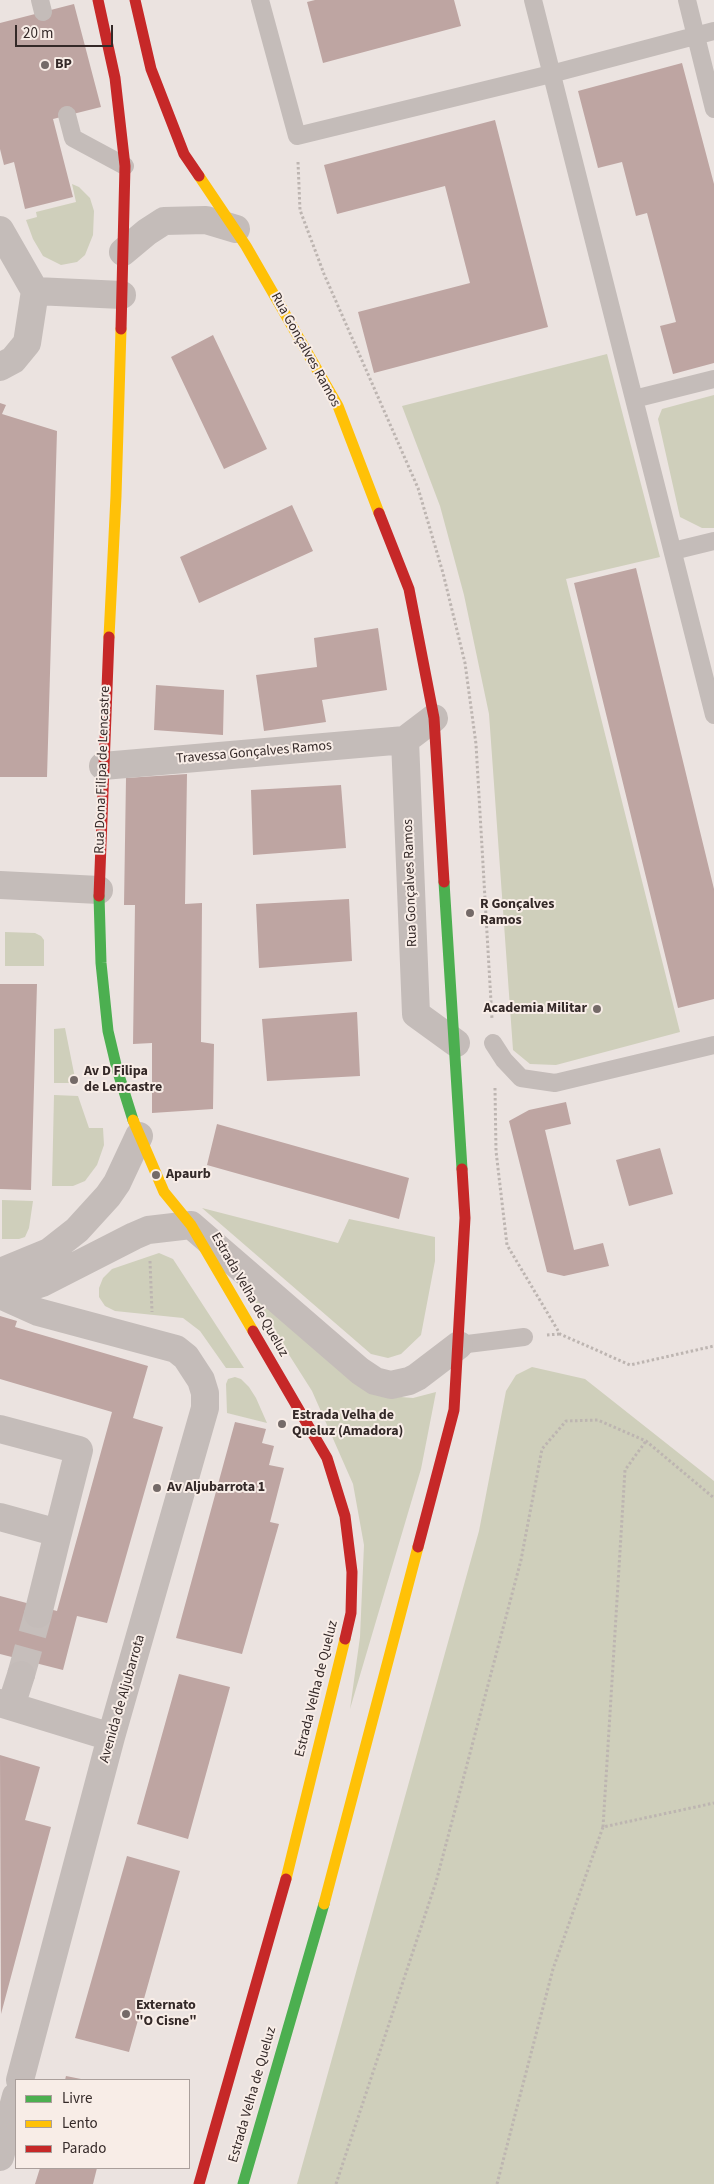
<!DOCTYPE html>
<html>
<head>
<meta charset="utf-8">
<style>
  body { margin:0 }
  #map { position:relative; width:714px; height:2184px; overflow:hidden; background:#ebe3e0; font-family:"Source Sans 3",sans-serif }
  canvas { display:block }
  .legend { position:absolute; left:15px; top:2079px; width:175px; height:90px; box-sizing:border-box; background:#f8ede7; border:1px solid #aa9f9b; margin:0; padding:6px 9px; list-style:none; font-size:15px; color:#342928 }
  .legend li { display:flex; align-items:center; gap:10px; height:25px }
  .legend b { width:25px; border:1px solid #aa9f9b }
  .scale { position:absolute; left:15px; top:25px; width:98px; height:22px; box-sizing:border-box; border:2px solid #342928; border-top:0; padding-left:6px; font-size:15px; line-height:18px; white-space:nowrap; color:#342928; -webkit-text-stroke:4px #f8ede7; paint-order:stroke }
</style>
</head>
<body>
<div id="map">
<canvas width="714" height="2184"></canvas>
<ul class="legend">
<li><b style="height:6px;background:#4caf50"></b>Livre</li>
<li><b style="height:6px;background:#ffc107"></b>Lento</li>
<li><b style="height:6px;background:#c62828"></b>Parado</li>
</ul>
<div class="scale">20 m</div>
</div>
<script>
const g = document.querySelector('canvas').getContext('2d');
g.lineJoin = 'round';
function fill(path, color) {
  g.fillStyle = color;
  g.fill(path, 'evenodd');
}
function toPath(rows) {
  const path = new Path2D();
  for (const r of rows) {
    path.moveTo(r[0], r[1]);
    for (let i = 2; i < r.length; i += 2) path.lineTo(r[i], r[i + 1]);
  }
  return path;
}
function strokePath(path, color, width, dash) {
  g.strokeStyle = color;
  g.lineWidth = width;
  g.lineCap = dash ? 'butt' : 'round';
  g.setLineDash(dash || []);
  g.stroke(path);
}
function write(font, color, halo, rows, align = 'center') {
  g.font = font + ' "Source Sans 3",sans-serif';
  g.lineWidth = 4;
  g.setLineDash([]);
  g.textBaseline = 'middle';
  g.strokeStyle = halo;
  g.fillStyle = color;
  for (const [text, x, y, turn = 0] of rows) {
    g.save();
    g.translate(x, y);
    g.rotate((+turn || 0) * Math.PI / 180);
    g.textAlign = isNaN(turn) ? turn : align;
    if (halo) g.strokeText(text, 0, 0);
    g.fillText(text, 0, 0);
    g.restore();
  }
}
fill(toPath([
  [72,184,79,187,90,198,94,211,93,235,85,255,77,262,61,265,43,256,33,239,26,220,37,217,36,212,76,202],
  [607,354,660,557,566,579,680,1032,556,1065,530,1064,513,1050,489,714,464,595,440,506,402,406],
  [714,395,714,528,702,528,680,517,658,419,662,409],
  [5,932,35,933,41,936,44,940,44,966,5,966],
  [65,1028,76,1083,54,1083,54,1029],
  [54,1095,78,1096,89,1128,103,1128,104,1145,97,1165,85,1181,73,1186,52,1186],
  [2,1200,33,1201,29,1228,25,1237,19,1239,2,1239],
  [202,1208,338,1243,349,1219,435,1237,435,1261,421,1335,401,1354,388,1358,371,1354],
  [159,1253,173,1259,244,1368,226,1368,200,1331,183,1318,115,1311,105,1306,99,1297,99,1288,103,1278,112,1269],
  [256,1291,389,1396,413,1398,436,1392,421,1469,350,1709,360,1637,364,1545,353,1484,312,1391,253,1298],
  [532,1367,585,1379,714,1481,714,2184,297,2184,479,1531,506,1391,516,1375],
  [235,1377,241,1379,249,1387,256,1398,267,1423,227,1413,226,1384,228,1379]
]), '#cfcfbb');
fill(toPath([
  [315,0,454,0,461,26,323,63,307,2],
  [74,4,101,107,53,119,73,197,25,209,14,162,4,165,0,149,0,23],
  [682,63,714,184,714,363,673,374,660,326,676,322,647,213,636,216,622,162,598,168,578,91],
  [495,120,548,327,374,373,358,312,470,283,445,186,337,214,324,165],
  [213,335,267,449,224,469,171,357],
  [0,403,6,405,2,414,57,431,47,777,0,777],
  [292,505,313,551,199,603,180,557],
  [636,568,714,889,714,999,678,1008,574,583],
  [378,628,387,690,322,700,326,722,264,731,256,675,317,667,314,638],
  [156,685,224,690,223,735,154,730],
  [187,774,185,904,202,903,201,1042,214,1044,213,1109,152,1113,152,1043,133,1044,135,905,124,905,126,778],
  [341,785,346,848,253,855,251,790],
  [349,899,352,961,259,968,256,904],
  [0,984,37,984,31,1190,0,1189],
  [357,1012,360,1076,267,1081,262,1019],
  [566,1102,571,1124,545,1130,574,1250,603,1243,609,1266,564,1276,547,1272,509,1121,529,1110],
  [217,1124,409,1178,399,1219,207,1165],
  [660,1148,673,1194,629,1206,616,1160],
  [0,1316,17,1321,15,1327,148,1366,133,1418,163,1427,107,1623,77,1616,63,1670,0,1654,0,1596,57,1611,112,1412,0,1379],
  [235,1422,266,1429,262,1443,274,1446,269,1465,284,1468,270,1522,279,1524,242,1654,176,1638],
  [179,1674,230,1687,188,1839,137,1824],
  [0,1755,40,1767,25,1820,51,1827,1,2014],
  [127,1856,180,1871,129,2052,75,2038],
  [66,2076,81,2079,81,2080,65,2080],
  [40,2168,97,2168,93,2184,35,2184]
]), '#bea5a2');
strokePath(toPath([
  [21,1675,38,1614]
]), '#c6bebb', 28, [28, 14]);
strokePath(toPath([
  [298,162,300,210,324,274,418,488,443,573,465,663,476,744,492,1019],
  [495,1088,496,1151,507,1245,560,1334,630,1365,714,1346],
  [150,1261,152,1312],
  [547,1335,560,1334],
  [603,1827,625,1470,646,1441],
  [336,2184,436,1882,521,1560,542,1449,566,1421,598,1420,646,1441,714,1498],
  [497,2184,553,1969,603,1827,714,1803]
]), '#bdb5b1', 3, [2.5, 2.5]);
strokePath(toPath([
  [40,0,43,12],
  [260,0,297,136,551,74,714,31],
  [533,0,714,715],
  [687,0,714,109],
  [67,115,73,138,125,166],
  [634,399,714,379],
  [673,551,714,541],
  [493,1043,504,1060,521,1078,555,1083,714,1045],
  [459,1345,524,1337]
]), '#c4bcb9', 18);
strokePath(toPath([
  [0,230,35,291,122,295],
  [123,252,147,232,164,221,206,220,236,229],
  [0,367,13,360,27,343,35,291],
  [434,718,405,740,416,1014,456,1043],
  [103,766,405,740],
  [0,885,99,890],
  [0,1272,49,1252,77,1230,108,1196,117,1183,139,1136],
  [0,1290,27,1288,42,1283,134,1236,148,1230,191,1225,360,1371,375,1381,391,1385,409,1381,417,1377,459,1345],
  [0,1295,38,1312,176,1349,186,1357,201,1380,205,1393,205,1408,111,1737,20,2080],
  [0,1429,79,1450,58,1533],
  [0,1517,58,1533,38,1614],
  [0,1703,111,1737],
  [11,1706,21,1675],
  [0,2157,16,2096]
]), '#c4bcb9', 28);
strokePath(toPath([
  [444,882,462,1169],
  [99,896,101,963,108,1031,117,1069,133,1120],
  [243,2184,324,1904]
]), '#4caf50', 11);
strokePath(toPath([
  [199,176,246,246,338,406,379,513],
  [109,637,116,496,121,329],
  [133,1120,164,1192,191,1225,253,1331],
  [286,1879,345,1639],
  [324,1904,418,1547]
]), '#ffc107', 11);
strokePath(toPath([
  [98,0,115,78,125,166,121,329],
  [135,0,151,69,184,154,199,176],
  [379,513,409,589,434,718,444,882],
  [99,896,109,637],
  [253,1331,327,1458,345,1516,352,1572,351,1613,345,1639],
  [418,1547,454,1410,465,1218,462,1169],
  [199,2184,286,1879]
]), '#c62828', 11);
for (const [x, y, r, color] of [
  [45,65,5,"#746a68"],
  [470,913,5,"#746a68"],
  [597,1009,5,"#746a68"],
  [74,1080,5,"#746a68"],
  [156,1175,5,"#746a68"],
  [282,1424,5,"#746a68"],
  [157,1488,5,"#746a68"],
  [126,2014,5,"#746a68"]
]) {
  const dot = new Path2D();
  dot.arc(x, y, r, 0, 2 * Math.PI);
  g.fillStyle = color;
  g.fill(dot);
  strokePath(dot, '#f8ede7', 2);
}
write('bold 14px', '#342928', '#f8ede7', [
  ["BP",55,65],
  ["R Gonçalves",480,905],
  ["Ramos",480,921],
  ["Academia Militar",587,1009,"right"],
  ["Av D Filipa",84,1072],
  ["de Lencastre",84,1088],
  ["Apaurb",166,1175],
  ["Estrada Velha de",292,1416],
  ["Queluz (Amadora)",292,1432],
  ["Av Aljubarrota 1",167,1488],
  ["Externato",136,2006],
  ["\"O Cisne\"",136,2022]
], 'left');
write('14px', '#342928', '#f8ede7', [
  ["Rua Gonçalves Ramos",305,350,61],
  ["Travessa Gonçalves Ramos",254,753,-5],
  ["Rua Dona Filipa de Lencastre",103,770,-88],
  ["Rua Gonçalves Ramos",411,883,-92],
  ["Estrada Velha de Queluz",249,1295,60],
  ["Estrada Velha de Queluz",317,1689,-76],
  ["Avenida de Aljubarrota",123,1699,-74],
  ["Estrada Velha de Queluz",253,2095,-74]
]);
</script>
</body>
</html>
